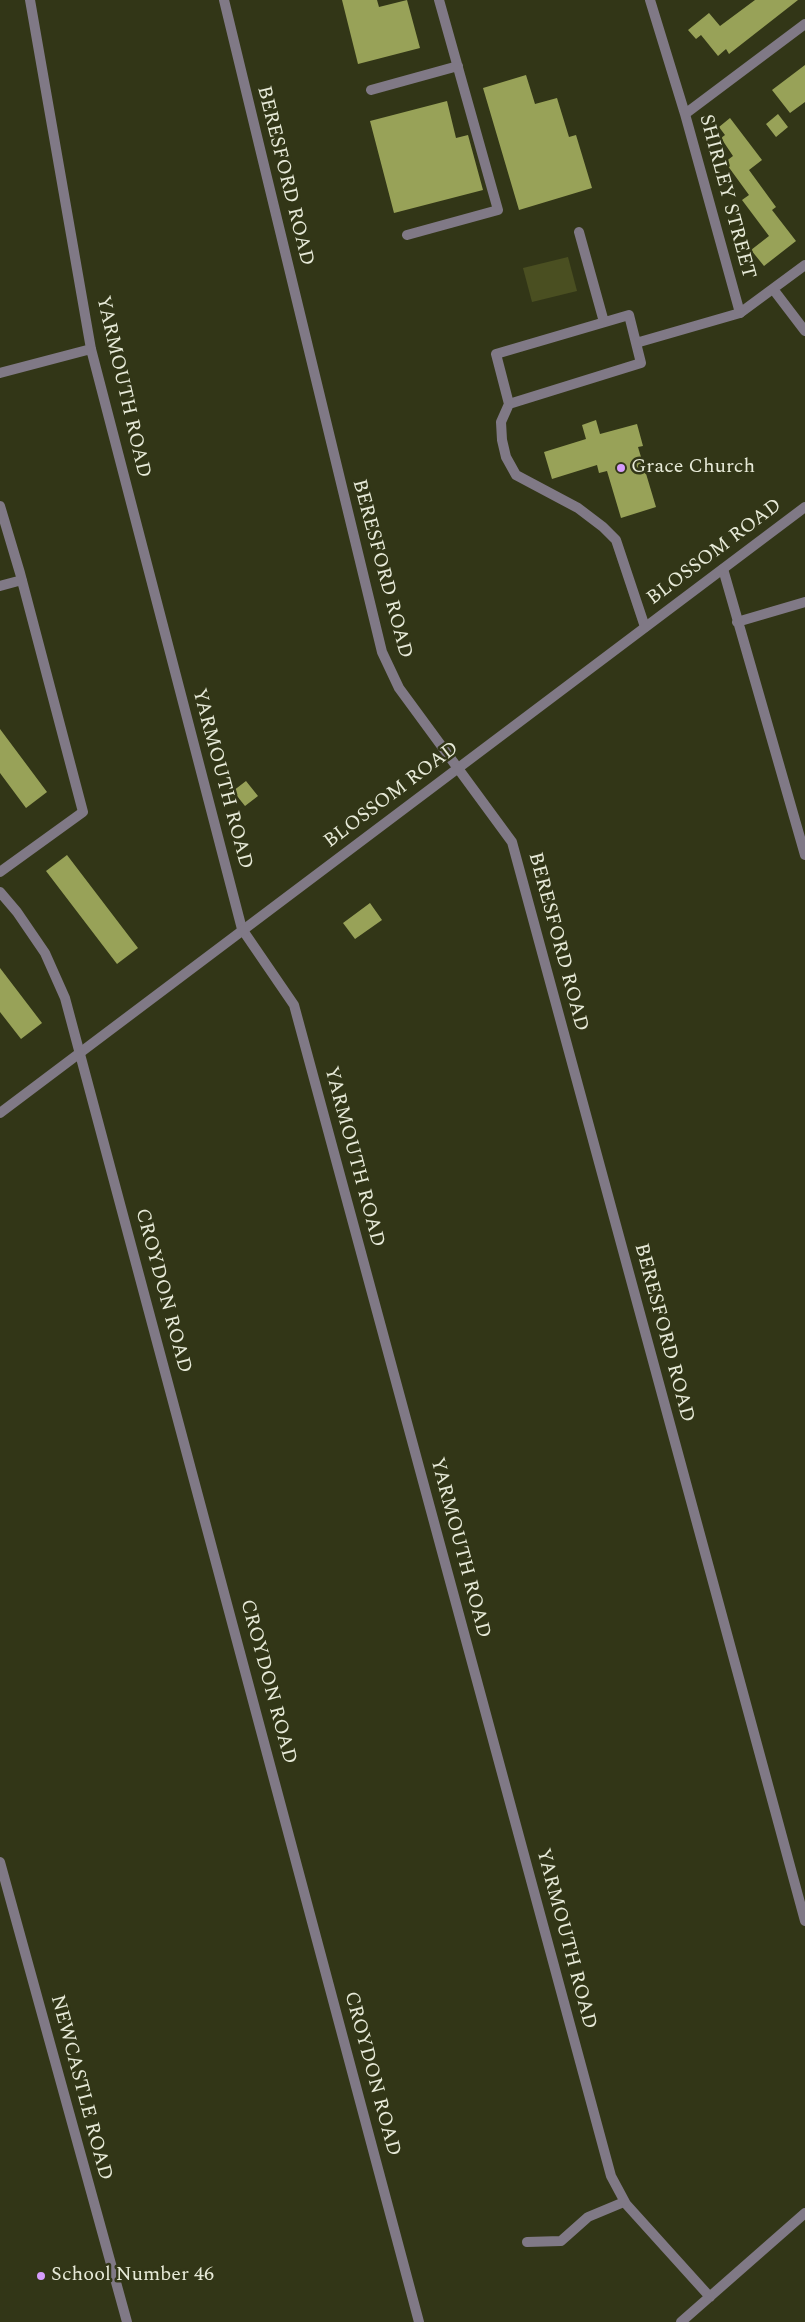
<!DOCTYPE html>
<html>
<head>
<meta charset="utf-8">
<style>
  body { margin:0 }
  canvas { display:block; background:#323617 }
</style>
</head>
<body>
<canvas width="805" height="2322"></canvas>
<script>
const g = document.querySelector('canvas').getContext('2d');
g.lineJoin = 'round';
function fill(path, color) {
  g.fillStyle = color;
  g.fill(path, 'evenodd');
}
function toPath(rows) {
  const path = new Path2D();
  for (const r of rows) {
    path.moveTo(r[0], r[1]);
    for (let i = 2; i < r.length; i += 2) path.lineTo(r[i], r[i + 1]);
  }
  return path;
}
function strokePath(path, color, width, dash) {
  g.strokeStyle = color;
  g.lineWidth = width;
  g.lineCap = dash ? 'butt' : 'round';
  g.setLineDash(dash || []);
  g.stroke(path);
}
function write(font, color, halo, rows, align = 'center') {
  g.font = font + ' Spectral,serif';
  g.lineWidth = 5;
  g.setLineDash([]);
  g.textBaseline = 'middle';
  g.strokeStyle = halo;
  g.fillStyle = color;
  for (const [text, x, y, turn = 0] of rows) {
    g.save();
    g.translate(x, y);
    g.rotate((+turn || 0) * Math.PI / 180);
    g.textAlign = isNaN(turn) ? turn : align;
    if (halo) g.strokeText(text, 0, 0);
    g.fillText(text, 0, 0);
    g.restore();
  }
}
fill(toPath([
  [568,257,577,291,532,302,523,268]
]), '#4a4f21');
fill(toPath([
  [342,0,377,0,379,7,407,0,420,48,358,64],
  [755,0,798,0,729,54,726,49,718,56,701,35,696,39,688,30,709,13,720,26],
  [805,65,805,102,790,113,772,90],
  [526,75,535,104,557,98,569,137,576,135,592,188,519,210,483,88],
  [447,101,456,138,468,135,483,190,394,213,370,121],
  [778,114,788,127,776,137,766,124],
  [730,118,762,160,749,170,776,207,772,210,796,241,764,266,751,250,769,236,742,200,749,195,725,162,733,156,721,138,725,135,719,127],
  [596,420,600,434,637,424,643,446,638,447,656,507,621,518,607,471,599,473,597,465,552,479,544,452,586,439,582,425],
  [0,729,47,792,26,808,0,773],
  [246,781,258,796,245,806,233,791],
  [67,855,138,948,117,964,46,871],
  [370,903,382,920,355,939,343,923],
  [0,968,42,1023,21,1039,0,1012]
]), '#98a258');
strokePath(toPath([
  [371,90,458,66],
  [579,232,604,322],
  [407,235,498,210,439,0],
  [636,343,740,313],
  [509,404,641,363,629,315,496,354,509,404,501,422,502,440,506,457,516,475,578,508,603,527,616,540,645,627],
  [0,506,20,573,83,812,0,872],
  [0,586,22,580],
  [527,2242,561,2241,588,2217,624,2202]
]), '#807986', 10);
strokePath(toPath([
  [30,0,91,349,242,929,294,1005,611,2176,626,2204,710,2297],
  [224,0,382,652,399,688,512,842,805,1921],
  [650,0,685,114,740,313,805,265],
  [685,114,805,24],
  [773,289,805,331],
  [0,373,91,349],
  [723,569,805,855],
  [737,622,805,602],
  [0,892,17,912,45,953,65,998,419,2322],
  [0,1862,127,2322],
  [681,2322,805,2213]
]), '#807986', 10);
strokePath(toPath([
  [0,1113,805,507]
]), '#807986', 10);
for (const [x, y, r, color] of [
  [621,468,5,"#d59cfb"],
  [41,2276,5,"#d59cfb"]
]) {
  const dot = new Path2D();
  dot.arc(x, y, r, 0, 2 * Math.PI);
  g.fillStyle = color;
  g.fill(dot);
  strokePath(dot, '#323617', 2);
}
write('20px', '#e7ead8', '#323617', [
  ["BERESFORD ROAD",284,176,76],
  ["SHIRLEY STREET",726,197,75],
  ["YARMOUTH ROAD",122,387,77],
  ["BLOSSOM ROAD",715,553,-37],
  ["BERESFORD ROAD",381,569,75],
  ["YARMOUTH ROAD",221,779,75],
  ["BLOSSOM ROAD",392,796,-37],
  ["BERESFORD ROAD",557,942,75],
  ["YARMOUTH ROAD",353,1157,75],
  ["CROYDON ROAD",162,1291,75],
  ["BERESFORD ROAD",663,1333,75],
  ["YARMOUTH ROAD",459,1548,75],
  ["CROYDON ROAD",267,1682,75],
  ["YARMOUTH ROAD",565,1939,75],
  ["CROYDON ROAD",371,2074,75],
  ["NEWCASTLE ROAD",80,2088,75]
]);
write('20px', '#e7ead8', '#323617', [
  ["Grace Church",631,468],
  ["School Number 46",51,2276]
], 'left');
</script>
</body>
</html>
